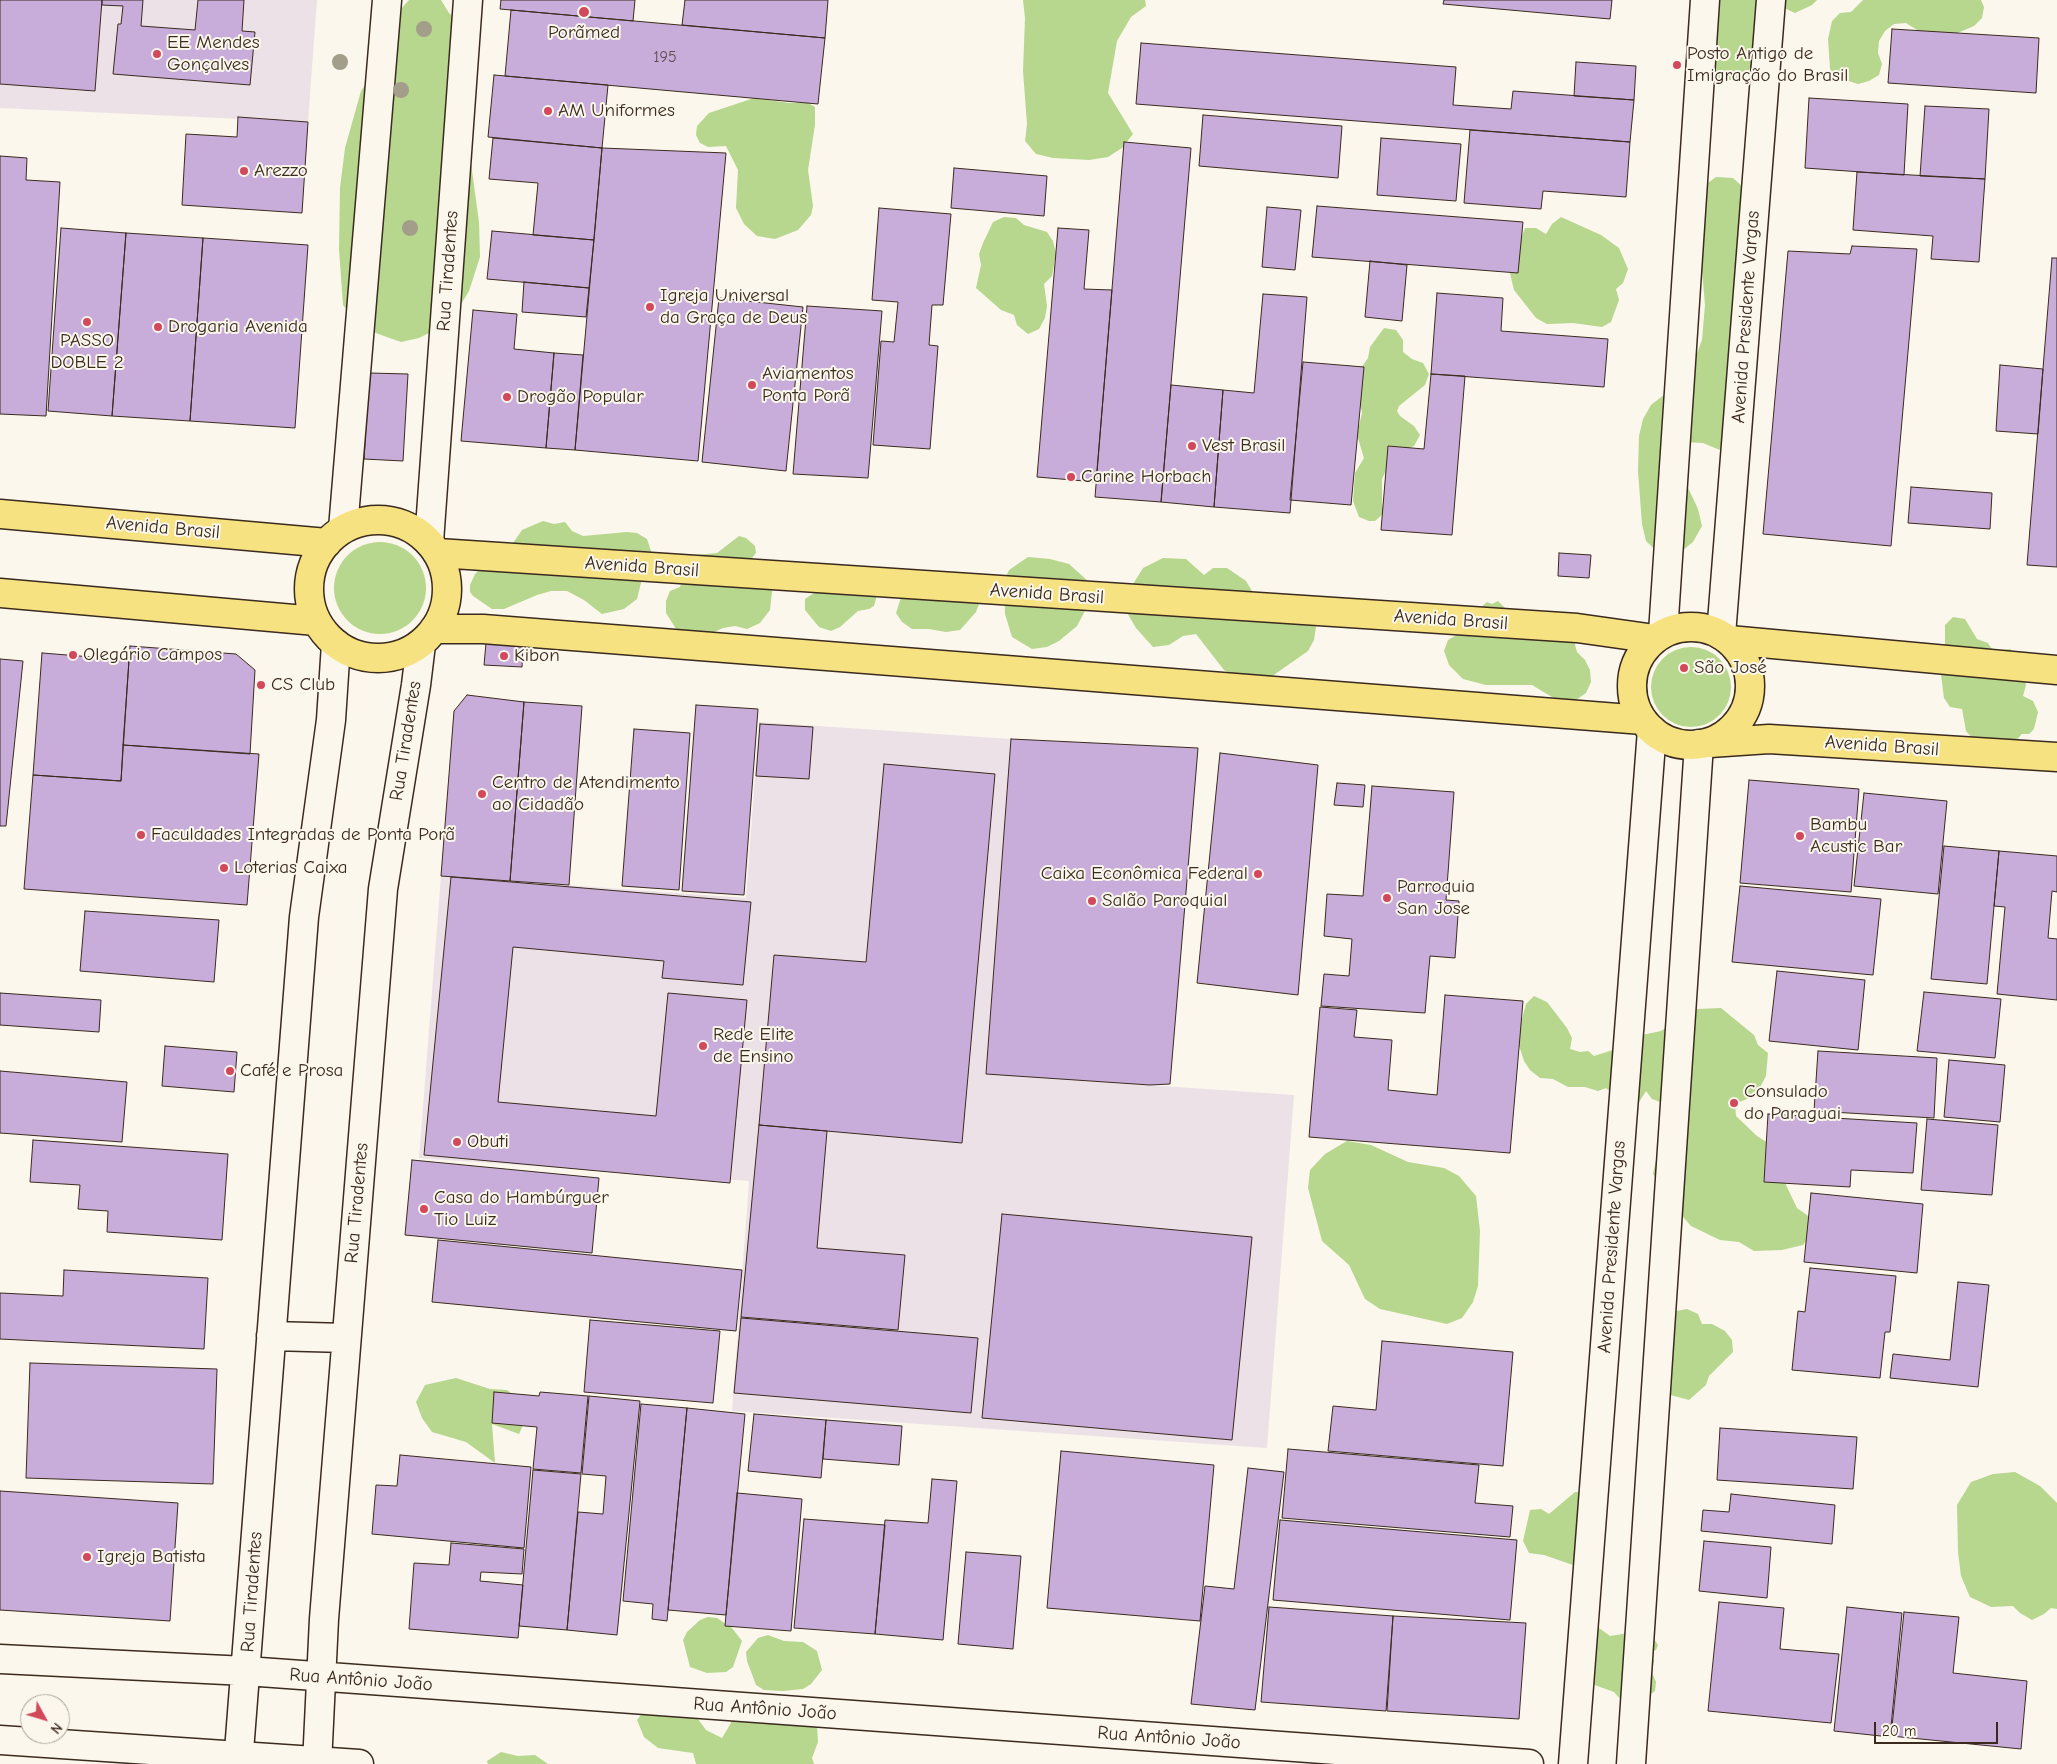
<!DOCTYPE html>
<html>
<head>
<meta charset="utf-8">
<style>
  body { margin:0 }
  #map { position:relative; width:2057px; height:1764px; overflow:hidden; background:#fbf7ec; font-family:"Comic Neue",sans-serif }
  canvas { display:block }
  .north { position:absolute; left:20px; top:1694px; width:50px; height:50px; box-sizing:border-box; background:#fbf7ec; border:1px solid #aea59a; border-radius:50%; rotate:129deg; font-size:14px; font-weight:700; line-height:20px; text-align:center; color:#3b2a1e }
  .north::after { content:''; display:block; margin:auto; width:18px; height:22px; background:#d1495b; clip-path:polygon(50% 0,100% 100%,50% 72%,0 100%) }
  .scale { position:absolute; left:1874px; top:1722px; width:124px; height:22px; box-sizing:border-box; border:2px solid #3b2a1e; border-top:0; padding-left:6px; font-size:15px; line-height:18px; white-space:nowrap; color:#3b2a1e; -webkit-text-stroke:4px #fbf7ec; paint-order:stroke }
</style>
</head>
<body>
<div id="map">
<canvas width="2057" height="1764"></canvas>
<div class="north">N</div>
<div class="scale">20 m</div>
</div>
<script>
const g = document.querySelector('canvas').getContext('2d');
g.lineJoin = 'round';
function fill(path, color) {
  g.fillStyle = color;
  g.fill(path, 'evenodd');
}
function toPath(rows) {
  const path = new Path2D();
  for (const r of rows) {
    if (r.length === 3) {
      path.moveTo(r[0] + r[2], r[1]);
      path.arc(r[0], r[1], r[2], 0, 2 * Math.PI);
      continue;
    }
    path.moveTo(r[0], r[1]);
    for (let i = 2; i < r.length; i += 2) path.lineTo(r[i], r[i + 1]);
  }
  return path;
}
function strokePath(path, color, width, dash) {
  g.strokeStyle = color;
  g.lineWidth = width;
  g.lineCap = dash ? 'butt' : 'round';
  g.setLineDash(dash || []);
  g.stroke(path);
}
function write(font, color, halo, rows, align = 'center') {
  g.font = font + ' "Comic Neue",sans-serif';
  g.lineWidth = 4;
  g.setLineDash([]);
  g.textBaseline = 'middle';
  g.strokeStyle = halo;
  g.fillStyle = color;
  for (const [text, x, y, turn = 0] of rows) {
    g.save();
    g.translate(x, y);
    g.rotate((+turn || 0) * Math.PI / 180);
    g.textAlign = isNaN(turn) ? turn : align;
    if (halo) g.strokeText(text, 0, 0);
    g.fillText(text, 0, 0);
    g.restore();
  }
}
fill(toPath([
  [0,0,317,0,308,122,0,108],
  [759,722,1011,739,986,1074,1294,1095,1267,1448,732,1411,749,1181,419,1158,441,876,746,898]
]), '#ece1e7');
fill(toPath([
  [409,0,441,0,449,13,466,27,462,97,479,222,480,257,469,291,460,306,435,330,419,338,401,342,367,330,354,319,343,305,339,249,340,188,345,148,361,91,391,46,399,11],
  [1023,0,1145,0,1146,6,1131,17,1117,41,1108,93,1133,134,1122,148,1108,157,1089,160,1053,158,1036,154,1025,141,1027,124,1023,71,1025,18],
  [1696,0,1817,0,1812,5,1795,13,1780,6,1750,69,1737,80,1720,80,1703,73],
  [1863,0,1981,0,1984,7,1982,18,1974,26,1955,34,1925,35,1906,23,1894,24,1885,31,1879,41,1878,53,1882,64,1879,75,1869,81,1858,84,1836,77,1830,69,1828,39,1832,21,1840,13,1851,12],
  [754,98,789,103,808,103,815,107,815,125,808,170,813,206,811,215,798,230,775,239,757,236,744,224,736,208,738,170,726,146,708,147,700,143,696,135,697,126,709,113],
  [1716,177,1733,178,1746,190,1747,224,1765,275,1754,386,1734,438,1720,450,1703,443,1685,442,1683,477,1698,509,1702,526,1693,542,1668,562,1646,541,1642,524,1638,471,1639,436,1643,419,1651,405,1665,394,1680,385,1690,372,1702,340,1705,305,1699,236,1701,188],
  [1004,217,1016,218,1024,225,1047,232,1053,241,1056,253,1052,276,1044,284,1047,306,1045,318,1039,329,1028,334,1017,325,1014,315,1001,310,976,288,981,265,979,254,983,243,993,222],
  [1561,217,1601,235,1619,248,1628,269,1623,283,1616,289,1619,300,1611,322,1602,327,1573,323,1547,324,1536,318,1514,290,1509,269,1525,228,1536,228,1546,234,1552,224],
  [1384,328,1396,330,1403,340,1403,352,1412,359,1423,363,1429,374,1425,385,1399,406,1397,411,1400,416,1414,426,1420,435,1414,446,1403,451,1387,468,1382,479,1382,504,1384,513,1375,521,1369,521,1359,517,1353,501,1355,473,1364,458,1357,435,1362,413,1358,391,1361,368,1368,358,1370,347],
  [543,521,554,524,565,522,572,531,583,536,627,532,637,533,647,539,654,560,642,579,637,599,624,609,602,614,584,600,567,591,551,591,537,595,504,609,492,609,473,596,470,592,470,585,475,574,489,561,509,549,522,530],
  [739,536,746,538,755,546,756,553,752,558,756,567,773,583,770,610,760,623,747,629,735,626,723,628,705,636,678,632,666,613,666,601,670,591,680,587,688,564,695,555,717,553],
  [380,588,46],
  [1028,557,1050,559,1069,564,1089,582,1088,605,1077,626,1059,641,1047,647,1032,649,1012,637,1005,614,1004,581,1009,570],
  [1163,558,1186,559,1204,575,1213,568,1227,568,1246,581,1258,601,1301,609,1316,627,1314,640,1308,651,1268,679,1244,680,1224,670,1196,634,1183,636,1169,645,1153,647,1136,628,1126,611,1130,589,1143,568],
  [823,587,877,595,874,606,869,609,858,611,840,627,831,631,819,627,805,610,805,599],
  [903,591,980,601,976,612,960,630,946,632,929,629,912,629,902,622,896,613],
  [1498,601,1509,612,1574,641,1577,652,1585,660,1590,670,1591,682,1586,693,1570,704,1562,703,1532,685,1486,685,1463,679,1449,665,1444,651,1448,640,1469,628,1477,611,1487,602,1492,604],
  [1953,617,1965,619,1977,639,1988,643,1993,651,2010,649,2015,653,2026,685,2023,696,2033,701,2038,712,2034,729,2029,734,2022,734,2012,745,1974,740,1966,731,1962,709,1950,707,1944,698,1941,675,1934,666,1945,647,1945,625],
  [1691,687,40],
  [1534,996,1547,1002,1567,1028,1572,1038,1570,1049,1580,1052,1588,1051,1594,1056,1616,1049,1637,1036,1661,1031,1697,1009,1721,1008,1754,1035,1758,1045,1768,1053,1766,1076,1756,1095,1735,1104,1736,1116,1757,1136,1773,1146,1786,1174,1786,1185,1797,1208,1807,1215,1813,1224,1810,1236,1803,1245,1782,1250,1754,1251,1739,1242,1720,1240,1691,1226,1676,1209,1653,1174,1657,1155,1672,1137,1663,1103,1652,1099,1646,1091,1638,1104,1630,1110,1606,1088,1598,1091,1585,1087,1568,1087,1553,1079,1540,1078,1530,1070,1524,1061,1517,1039,1526,1004],
  [1347,1141,1371,1145,1408,1162,1444,1168,1459,1176,1476,1196,1480,1231,1478,1286,1473,1302,1462,1318,1447,1324,1380,1309,1365,1299,1349,1265,1322,1241,1308,1188,1310,1170,1325,1154],
  [1687,1309,1698,1314,1702,1324,1712,1324,1725,1331,1732,1340,1733,1352,1709,1376,1706,1385,1689,1400,1667,1394,1653,1382,1644,1368,1643,1358,1647,1346,1676,1311],
  [456,1378,490,1389,507,1390,519,1400,527,1416,519,1434,492,1424,495,1463,466,1442,432,1432,422,1418,416,1402,425,1385],
  [2015,1472,2040,1486,2057,1503,2057,1609,2051,1608,2044,1614,2032,1620,2020,1613,2013,1606,1991,1607,1970,1597,1961,1576,1958,1552,1957,1505,1971,1482,1993,1474],
  [1575,1492,1581,1492,1585,1562,1573,1565,1544,1555,1529,1553,1523,1541,1530,1510,1541,1509,1549,1514],
  [708,1617,717,1618,732,1628,742,1641,733,1667,726,1672,707,1673,690,1667,683,1640,687,1632,700,1620],
  [1590,1625,1599,1628,1610,1636,1623,1634,1631,1627,1652,1636,1658,1645,1656,1650,1649,1652,1654,1660,1652,1673,1656,1682,1655,1691,1644,1699,1622,1701,1614,1692,1592,1684],
  [768,1635,784,1641,803,1642,817,1651,822,1670,811,1684,803,1689,783,1691,764,1690,756,1685,747,1661,746,1652,758,1638],
  [729,1706,817,1724,818,1742,812,1758,814,1764,696,1764,693,1753,658,1748,644,1737,637,1720,647,1707,695,1715,706,1730,722,1738,731,1723],
  [501,1752,518,1756,535,1755,548,1764,488,1764,487,1761]
]), '#b7d68e');
const building = toPath([
  [0,0,102,0,95,91,0,84,0,0],
  [102,0,143,0,141,26,195,30,198,0,244,0,242,31,255,32,250,85,113,74,118,24,121,24,123,6,102,5,102,0],
  [501,0,635,0,633,21,500,9,501,0],
  [685,0,828,0,825,38,682,25,685,0],
  [1444,0,1612,0,1610,19,1443,4,1444,0],
  [511,10,825,38,818,104,505,76,511,10],
  [1892,29,2039,38,2036,93,1888,83,1892,29],
  [1141,43,1456,67,1453,105,1511,109,1513,91,1634,100,1630,142,1136,104,1141,43],
  [1576,62,1636,66,1634,100,1574,96,1576,62],
  [494,75,608,85,602,148,488,137,494,75],
  [1809,98,1908,104,1904,175,1805,168,1809,98],
  [1925,106,1989,109,1985,179,1920,176,1925,106],
  [1203,115,1342,126,1338,178,1199,166,1203,115],
  [238,117,308,122,302,213,182,205,186,134,237,137,238,117],
  [1470,130,1630,142,1626,197,1543,191,1541,209,1464,203,1470,130],
  [493,138,602,148,594,240,533,235,538,183,489,179,493,138],
  [1381,138,1461,144,1456,201,1377,195,1381,138],
  [1124,142,1191,148,1161,502,1095,497,1124,142],
  [602,148,726,153,698,461,575,450,602,148],
  [0,156,27,158,26,180,60,182,46,416,0,414,0,156],
  [954,168,1047,176,1044,216,951,208,954,168],
  [1857,172,1985,179,1979,262,1931,259,1933,236,1853,230,1857,172],
  [1317,206,1523,222,1518,273,1312,257,1317,206],
  [1267,207,1301,210,1295,270,1262,267,1267,207],
  [879,208,951,214,943,305,932,305,929,345,938,346,930,449,873,445,881,341,894,342,898,302,872,300,879,208],
  [61,228,126,233,112,416,48,411,61,228],
  [1058,228,1089,230,1084,289,1112,290,1096,482,1037,477,1058,228],
  [492,231,594,240,589,288,487,279,492,231],
  [126,233,203,238,190,421,112,416,126,233],
  [203,238,308,245,295,428,190,421,203,238],
  [1852,246,1917,249,1891,546,1763,534,1788,251,1850,254,1852,246],
  [2052,258,2057,258,2057,567,2027,565,2052,258],
  [1370,261,1407,265,1402,321,1365,317,1370,261],
  [524,282,589,288,586,317,522,312,524,282],
  [1437,293,1503,298,1501,331,1608,339,1604,387,1431,374,1437,293],
  [1263,294,1307,297,1290,513,1214,507,1223,390,1254,393,1263,294],
  [719,298,803,307,786,471,702,462,719,298],
  [807,306,882,311,868,478,793,474,807,306],
  [473,310,517,314,514,349,554,353,546,448,461,441,473,310],
  [554,353,583,355,575,450,546,448,554,353],
  [1303,362,1364,367,1351,505,1290,500,1303,362],
  [2000,365,2043,369,2038,434,1996,431,2000,365],
  [369,373,408,374,403,461,364,459,369,373],
  [1431,374,1465,376,1452,535,1381,530,1388,446,1424,449,1431,374],
  [1171,385,1223,390,1214,507,1161,502,1171,385],
  [1911,487,1992,493,1990,529,1908,523,1911,487],
  [1559,553,1591,555,1589,578,1558,576,1559,553],
  [486,643,523,646,522,667,484,665,486,643],
  [130,646,236,654,255,670,250,754,123,745,130,646],
  [42,653,129,660,121,781,33,775,42,653],
  [0,659,23,661,6,826,0,826,0,659],
  [467,695,524,702,510,881,441,876,454,711,467,695],
  [524,702,582,706,569,885,510,881,524,702],
  [696,705,758,709,744,895,682,891,696,705],
  [760,724,813,727,809,779,756,776,760,724],
  [634,729,690,733,679,890,622,886,634,729],
  [1011,739,1198,748,1170,1084,1150,1085,986,1074,1011,739],
  [123,745,259,754,247,905,24,889,33,775,121,781,123,745],
  [1220,753,1318,765,1298,995,1197,983,1220,753],
  [884,764,995,774,962,1143,759,1125,774,955,866,962,884,764],
  [1749,780,1859,789,1851,892,1740,883,1749,780],
  [1337,783,1365,785,1363,807,1334,805,1337,783],
  [1372,786,1454,792,1446,900,1459,901,1455,958,1430,956,1425,1013,1321,1006,1324,974,1349,976,1352,939,1324,936,1327,894,1363,896,1372,786],
  [1864,793,1947,801,1938,894,1854,886,1864,793],
  [1944,846,1999,851,1987,984,1931,979,1944,846],
  [1999,851,2057,856,2057,892,2052,891,2048,938,2057,939,2057,1000,1997,994,2005,907,1994,906,1999,851],
  [451,877,751,902,743,985,662,978,664,961,513,947,498,1102,656,1116,668,993,747,1000,730,1183,424,1155,451,877],
  [1740,886,1881,899,1873,975,1732,962,1740,886],
  [85,911,219,920,214,982,80,971,85,911],
  [1777,971,1865,980,1858,1050,1769,1041,1777,971],
  [1924,992,2001,999,1995,1058,1917,1051,1924,992],
  [0,993,101,1000,99,1032,0,1025,0,993],
  [1445,995,1523,1001,1510,1153,1309,1137,1320,1007,1357,1010,1354,1037,1392,1040,1388,1090,1437,1095,1445,995],
  [165,1046,237,1052,234,1092,162,1086,165,1046],
  [1818,1051,1937,1058,1934,1118,1814,1111,1818,1051],
  [1949,1060,2005,1065,2000,1122,1944,1117,1949,1060],
  [0,1071,127,1082,122,1142,0,1133,0,1071],
  [1768,1114,1917,1123,1913,1173,1851,1170,1850,1187,1764,1182,1768,1114],
  [1927,1119,1998,1125,1992,1195,1921,1190,1927,1119],
  [759,1125,827,1131,817,1248,905,1255,898,1330,741,1317,759,1125],
  [33,1140,228,1154,222,1240,107,1232,108,1211,78,1209,80,1185,30,1182,33,1140],
  [412,1160,599,1178,592,1253,405,1235,412,1160],
  [1811,1193,1923,1204,1917,1273,1804,1262,1811,1193],
  [1002,1214,1252,1237,1232,1440,982,1418,1002,1214],
  [438,1240,742,1270,736,1331,432,1302,438,1240],
  [1810,1268,1896,1276,1890,1332,1885,1332,1880,1378,1792,1370,1798,1311,1805,1312,1810,1268],
  [64,1270,208,1278,204,1349,0,1339,0,1293,63,1296,64,1270],
  [1958,1282,1989,1285,1978,1387,1890,1378,1893,1354,1950,1360,1958,1282],
  [741,1318,978,1338,971,1413,734,1393,741,1318],
  [590,1320,720,1331,713,1403,584,1392,590,1320],
  [1382,1341,1513,1352,1503,1466,1328,1451,1333,1406,1376,1410,1382,1341],
  [30,1363,217,1369,213,1484,26,1478,30,1363],
  [494,1392,539,1396,540,1392,588,1396,581,1473,533,1469,537,1427,492,1423,494,1392],
  [589,1396,640,1401,617,1635,567,1630,578,1512,603,1514,606,1476,582,1474,589,1396],
  [641,1404,687,1408,667,1621,652,1619,653,1604,623,1601,641,1404],
  [687,1408,745,1414,726,1615,668,1610,687,1408],
  [754,1414,826,1420,821,1478,748,1471,754,1414],
  [826,1420,902,1426,899,1465,823,1459,826,1420],
  [1720,1428,1857,1437,1853,1489,1717,1480,1720,1428],
  [1288,1449,1479,1465,1475,1503,1513,1506,1510,1537,1282,1518,1288,1449],
  [1061,1451,1214,1465,1200,1621,1047,1608,1061,1451],
  [400,1455,531,1467,524,1548,372,1534,376,1485,397,1486,400,1455],
  [1248,1468,1284,1472,1255,1710,1191,1704,1205,1586,1234,1589,1248,1468],
  [533,1470,581,1474,567,1630,519,1626,533,1470],
  [932,1479,957,1481,943,1640,875,1634,885,1520,928,1523,932,1479],
  [0,1491,178,1503,170,1621,0,1610,0,1491],
  [737,1493,802,1499,791,1631,725,1626,737,1493],
  [1731,1494,1835,1505,1832,1544,1701,1531,1703,1510,1729,1512,1731,1494],
  [804,1519,885,1525,875,1634,794,1628,804,1519],
  [1280,1520,1517,1540,1510,1620,1273,1600,1280,1520],
  [1704,1541,1771,1547,1767,1598,1699,1591,1704,1541],
  [451,1543,524,1549,522,1574,481,1572,480,1581,523,1585,518,1638,409,1629,414,1563,449,1565,451,1543],
  [966,1552,1021,1556,1013,1649,958,1644,966,1552],
  [1719,1602,1784,1608,1780,1649,1839,1654,1831,1723,1708,1711,1719,1602],
  [1269,1607,1393,1616,1386,1711,1261,1702,1269,1607],
  [1847,1607,1902,1613,1890,1737,1834,1731,1847,1607],
  [1904,1612,1959,1617,1953,1673,2027,1681,2021,1749,1891,1736,1904,1612],
  [1393,1616,1526,1623,1519,1719,1387,1711,1393,1616]
]);
fill(building, '#c8adda');
strokePath(building, '#3b2a1e', 1);
const secondary = toPath([
  [343,529,387,0],
  [429,542,468,0],
  [1663,633,1705,0],
  [1721,635,1771,0],
  [271,1336,346,1338],
  [0,1659,246,1671,1529,1764],
  [0,1740,359,1764],
  [238,1764,304,917,331,720,336,644],
  [317,1764,324,1619,383,889,416,685,421,644],
  [1573,1764,1652,730],
  [1631,1764,1699,744]
]);
const primary = toPath([
  [0,514,327,543],
  [378,589,69],
  [438,553,1577,628,1655,639],
  [0,593,316,621],
  [1691,686,59],
  [434,629,483,629,1643,720],
  [1729,640,2057,670],
  [1710,743,1769,739,2057,757]
]);
strokePath(secondary, '#3b2a1e', 31);
strokePath(primary, '#3b2a1e', 31);
strokePath(secondary, '#fbf7ec', 28);
strokePath(primary, '#f6e281', 28);
g.fillStyle = '#a29e8a';
for (const [x, y] of [
  [424,29],
  [340,62],
  [401,90],
  [410,228]
]) {
  g.beginPath();
  g.arc(x, y, 8, 0, 2 * Math.PI);
  g.fill();
}
for (const [x, y, r, color] of [
  [584,12,6,"#d1495b"],
  [157,54,5,"#d1495b"],
  [1677,65,5,"#d1495b"],
  [548,111,5,"#d1495b"],
  [244,171,5,"#d1495b"],
  [650,307,5,"#d1495b"],
  [87,322,5,"#d1495b"],
  [158,327,5,"#d1495b"],
  [752,385,5,"#d1495b"],
  [507,397,5,"#d1495b"],
  [1192,446,5,"#d1495b"],
  [1071,477,5,"#d1495b"],
  [73,655,5,"#d1495b"],
  [504,656,5,"#d1495b"],
  [1684,668,5,"#d1495b"],
  [261,685,5,"#d1495b"],
  [482,794,5,"#d1495b"],
  [141,835,5,"#d1495b"],
  [1800,836,5,"#d1495b"],
  [224,868,5,"#d1495b"],
  [1258,874,5,"#d1495b"],
  [1387,898,5,"#d1495b"],
  [1092,901,5,"#d1495b"],
  [703,1046,5,"#d1495b"],
  [230,1071,5,"#d1495b"],
  [1734,1103,5,"#d1495b"],
  [457,1142,5,"#d1495b"],
  [424,1209,5,"#d1495b"],
  [87,1557,5,"#d1495b"]
]) {
  const dot = new Path2D();
  dot.arc(x, y, r, 0, 2 * Math.PI);
  g.fillStyle = color;
  g.fill(dot);
  strokePath(dot, '#fbf7ec', 2);
}
write('16px', '#5e4b4d', null, [
  ["195",665,57]
]);
write('19px', '#3b2a1e', '#fbf7ec', [
  ["Porãmed",584,33,"center"],
  ["EE Mendes",167,43],
  ["Gonçalves",167,65],
  ["Posto Antigo de",1687,54],
  ["Imigração do Brasil",1687,76],
  ["AM Uniformes",558,111],
  ["Arezzo",254,171],
  ["Igreja Universal",660,296],
  ["da Graça de Deus",660,318],
  ["Drogaria Avenida",168,327],
  ["PASSO",87,341,"center"],
  ["DOBLE 2",87,363,"center"],
  ["Aviamentos",762,374],
  ["Ponta Porã",762,396],
  ["Drogão Popular",517,397],
  ["Vest Brasil",1202,446],
  ["Carine Horbach",1081,477],
  ["Olegário Campos",83,655],
  ["Kibon",514,656],
  ["São José",1694,668],
  ["CS Club",271,685],
  ["Centro de Atendimento",492,783],
  ["ao Cidadão",492,805],
  ["Bambu",1810,825],
  ["Acustic Bar",1810,847],
  ["Faculdades Integradas de Ponta Porã",151,835],
  ["Loterias Caixa",234,868],
  ["Caixa Econômica Federal",1248,874,"right"],
  ["Parroquia",1397,887],
  ["San Jose",1397,909],
  ["Salão Paroquial",1102,901],
  ["Rede Elite",713,1035],
  ["de Ensino",713,1057],
  ["Café e Prosa",240,1071],
  ["Consulado",1744,1092],
  ["do Paraguai",1744,1114],
  ["Obuti",467,1142],
  ["Casa do Hambúrguer",434,1198],
  ["Tio Luiz",434,1220],
  ["Igreja Batista",97,1557]
], 'left');
write('19px', '#3b2a1e', '#fbf7ec', [
  ["Rua Tiradentes",448,271,-86],
  ["Avenida Presidente Vargas",1746,317,-86],
  ["Avenida Brasil",163,528,5],
  ["Avenida Brasil",642,567,4],
  ["Avenida Brasil",1047,594,4],
  ["Avenida Brasil",1451,620,4],
  ["Rua Tiradentes",406,741,-81],
  ["Avenida Brasil",1882,746,4],
  ["Rua Tiradentes",357,1203,-85],
  ["Avenida Presidente Vargas",1612,1247,-86],
  ["Rua Tiradentes",252,1592,-86],
  ["Rua Antônio João",361,1680,4],
  ["Rua Antônio João",765,1709,4],
  ["Rua Antônio João",1169,1738,4]
]);
</script>
</body>
</html>
